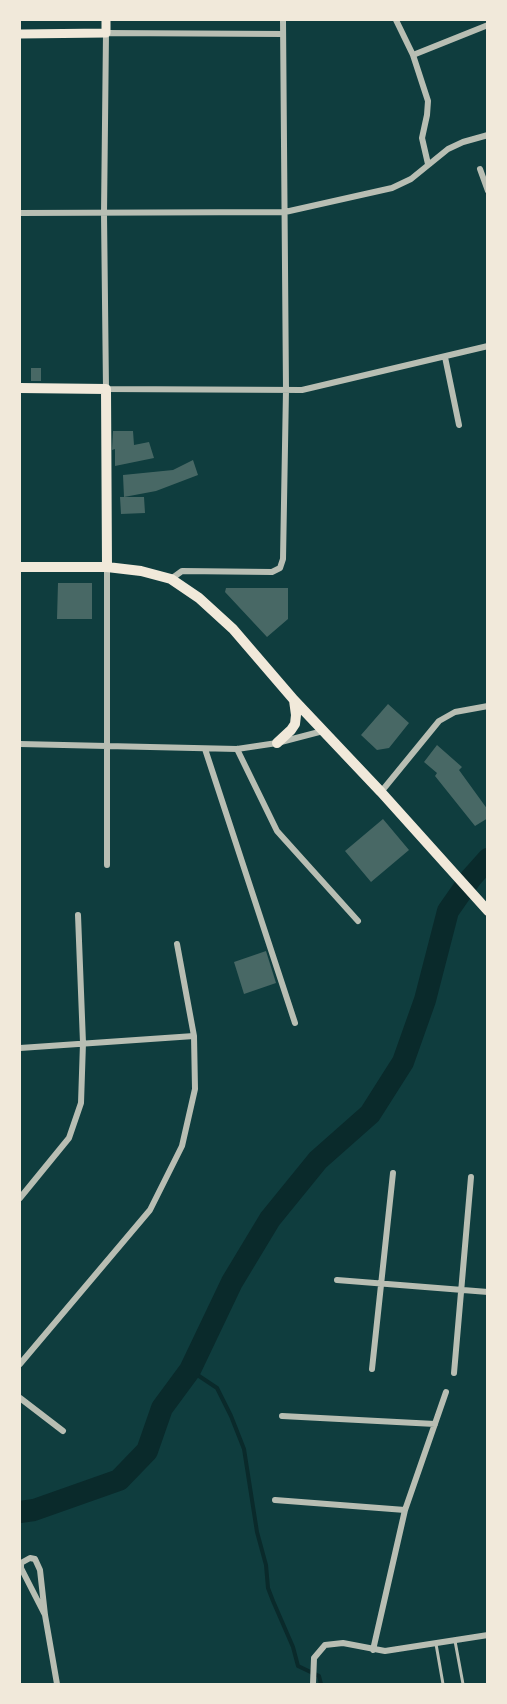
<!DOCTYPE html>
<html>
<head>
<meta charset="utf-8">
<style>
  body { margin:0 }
  #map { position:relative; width:507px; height:1704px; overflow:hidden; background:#0f3d3e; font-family:"Roboto Condensed",sans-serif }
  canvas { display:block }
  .frame { position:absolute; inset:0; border:21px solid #f1e9da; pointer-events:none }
</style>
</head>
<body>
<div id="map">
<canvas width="507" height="1704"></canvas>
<div class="frame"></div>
</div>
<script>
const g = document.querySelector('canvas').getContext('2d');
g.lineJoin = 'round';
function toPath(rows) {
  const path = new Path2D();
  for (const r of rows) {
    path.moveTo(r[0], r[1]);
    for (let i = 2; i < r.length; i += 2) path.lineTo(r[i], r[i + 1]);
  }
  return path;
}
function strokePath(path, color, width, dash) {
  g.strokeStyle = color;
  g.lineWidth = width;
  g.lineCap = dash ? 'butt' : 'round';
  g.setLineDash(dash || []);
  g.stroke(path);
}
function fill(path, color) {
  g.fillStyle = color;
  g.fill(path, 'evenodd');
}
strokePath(toPath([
  [190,1370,217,1388,231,1416,244,1449,257,1532,266,1565,268,1588,273,1601,293,1647,298,1666,319,1676,321,1684]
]), '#0a2a2b', 4);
strokePath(toPath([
  [20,1512,34,1510,119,1480,147,1451,162,1408,190,1370,232,1282,270,1219,318,1160,370,1114,403,1062,425,1000,448,911,471,878,488,859]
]), '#0a2a2b', 22);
fill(toPath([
  [31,368,41,368,41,381,31,381],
  [113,431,133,431,134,445,149,442,154,458,115,466,115,449,112,450],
  [193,460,198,475,156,491,124,497,123,475,173,470],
  [120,497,144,497,145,513,121,514],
  [58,583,92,583,92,619,57,619],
  [226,588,288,588,288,619,267,637,225,592],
  [388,704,409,723,389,748,377,750,361,735],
  [437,745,462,767,459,770,488,810,488,818,475,826,435,776,437,773,424,762],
  [383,819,409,850,371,882,345,851],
  [266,951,276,983,244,994,234,962]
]), '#486865');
strokePath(toPath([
  [455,1641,463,1684],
  [436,1644,443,1684]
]), '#b8beb3', 3);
strokePath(toPath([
  [396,20,413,55,428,101,427,115,422,138,428,164],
  [283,34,106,33,104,214,106,389,302,390,488,346],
  [413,55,488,25],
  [480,169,488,191],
  [20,213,285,212,392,188,411,179,448,149,463,142,488,135],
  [445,357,459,425],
  [171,579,182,571,272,572,280,568,283,559,286,390,283,20],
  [20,744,237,749,277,743,323,731],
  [205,749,295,1023],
  [237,749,277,831,358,921],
  [381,792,439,721,455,712,488,706],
  [107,865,107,567],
  [20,1048,194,1036],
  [20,1198,69,1138,81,1103,83,1043,78,915],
  [337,1280,488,1292],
  [20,1364,150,1210,182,1146,195,1089,194,1036,177,944],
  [372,1369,393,1173],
  [454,1373,471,1177],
  [20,1398,63,1431],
  [282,1416,435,1424],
  [275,1500,405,1510],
  [45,1615,21,1568,21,1563,30,1558,35,1559,40,1570,45,1615,57,1684],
  [373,1650,405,1510,446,1392],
  [313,1684,314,1658,325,1645,343,1643,385,1651,488,1635]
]), '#b8beb3', 6);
strokePath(toPath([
  [20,34,106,33,106,20]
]), '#f1e9da', 9);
strokePath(toPath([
  [20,388,106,389,107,567],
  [20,567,107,567,141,571,171,579,199,598,233,629,294,700,381,792,488,911],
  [277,743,291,730,295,724,296,715,294,700]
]), '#f1e9da', 10);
</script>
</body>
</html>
